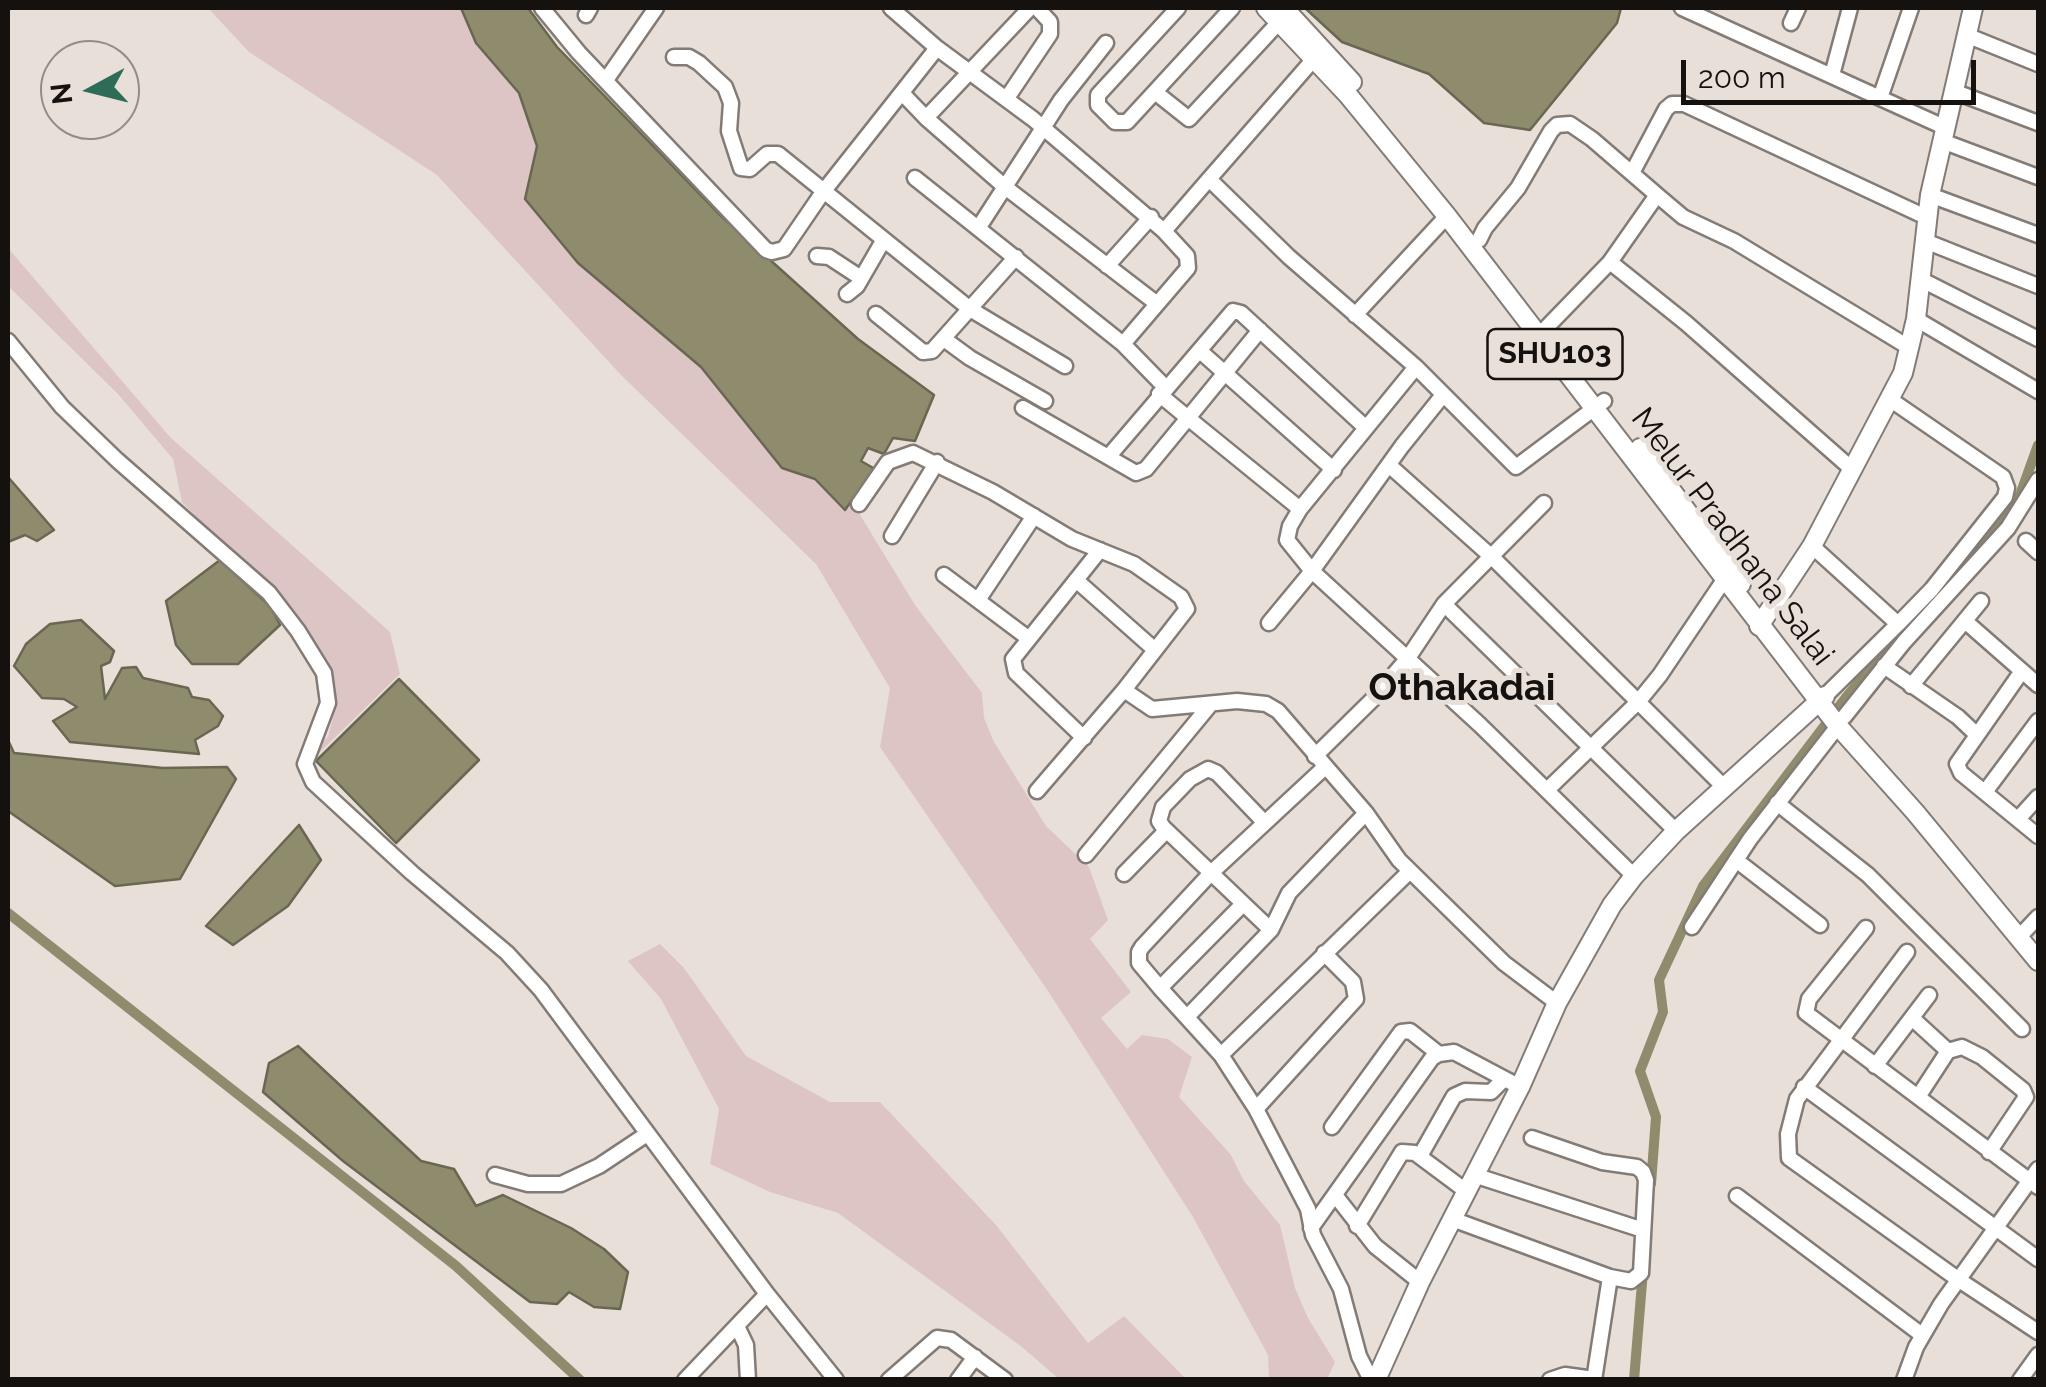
<!DOCTYPE html>
<html>
<head>
<meta charset="utf-8">
<style>
  body { margin:0 }
  #map { position:relative; width:2046px; height:1387px; overflow:hidden; background:#e8dfd9; font-family:Raleway,sans-serif }
  canvas { display:block }
  .frame { position:absolute; inset:0; border:10px solid #14110f; pointer-events:none }
  .north { position:absolute; left:40px; top:40px; width:100px; height:100px; box-sizing:border-box; background:#e8dfd9; border:2px solid #938d88; border-radius:50%; rotate:263deg; font-size:28px; font-weight:700; line-height:40px; text-align:center; color:#14110f }
  .north::after { content:''; display:block; margin:auto; width:35px; height:45px; background:#2f6c58; clip-path:polygon(50% 0,100% 100%,50% 72%,0 100%) }
  .scale { position:absolute; left:1681px; top:60px; width:295px; height:45px; box-sizing:border-box; border:5px solid #14110f; border-top:0; padding-left:12px; font-size:30px; line-height:35px; white-space:nowrap; color:#14110f; -webkit-text-stroke:8px #e8dfd9; paint-order:stroke }
</style>
</head>
<body>
<div id="map">
<canvas width="2046" height="1387"></canvas>
<div class="frame"></div>
<div class="north">N</div>
<div class="scale">200 m</div>
</div>
<script>
const g = document.querySelector('canvas').getContext('2d');
g.lineJoin = 'round';
function fill(path, color) {
  g.fillStyle = color;
  g.fill(path, 'evenodd');
}
function toPath(rows) {
  const path = new Path2D();
  for (const r of rows) {
    path.moveTo(r[0], r[1]);
    for (let i = 2; i < r.length; i += 2) path.lineTo(r[i], r[i + 1]);
  }
  return path;
}
function strokePath(path, color, width, dash) {
  g.strokeStyle = color;
  g.lineWidth = width;
  g.lineCap = dash ? 'butt' : 'round';
  g.setLineDash(dash || []);
  g.stroke(path);
}
function write(font, color, halo, rows, align = 'center') {
  g.font = font + ' Raleway,sans-serif';
  g.lineWidth = 10;
  g.setLineDash([]);
  g.textBaseline = 'middle';
  g.strokeStyle = halo;
  g.fillStyle = color;
  for (const [text, x, y, turn = 0] of rows) {
    g.save();
    g.translate(x, y);
    g.rotate((+turn || 0) * Math.PI / 180);
    g.textAlign = isNaN(turn) ? turn : align;
    if (halo) g.strokeText(text, 0, 0);
    g.fillText(text, 0, 0);
    g.restore();
  }
}
fill(toPath([
  [208,8,461,8,476,43,519,93,578,263,701,367,782,468,815,479,845,510,854,505,915,605,982,693,984,718,994,742,1046,826,1089,867,1108,920,1090,939,1131,992,1101,1018,1127,1049,1142,1035,1168,1039,1192,1057,1179,1097,1231,1155,1244,1181,1280,1225,1295,1288,1308,1318,1335,1362,1327,1379,1269,1379,1268,1355,1193,1217,1048,991,880,747,890,688,816,564,621,375,437,175,249,52],
  [8,248,170,437,390,632,400,674,315,757,312,751,328,737,335,709,334,680,313,638,182,502,173,459,118,394,8,286],
  [660,944,684,968,746,1056,830,1102,880,1102,996,1225,1088,1343,1124,1316,1186,1379,1059,1379,1022,1347,838,1213,770,1192,710,1164,719,1109,661,999,628,961]
]), '#ddc5c6');
const water = toPath([
  [461,8,528,8,557,47,719,214,858,339,934,395,915,441,893,438,884,454,868,448,861,461,875,469,845,510,815,479,782,468,701,367,578,263,525,199,537,146,519,93,476,43,461,8],
  [1305,8,1621,8,1617,23,1530,130,1484,123,1429,74,1342,42,1305,8],
  [8,477,54,530,37,541,25,535,8,542,8,477],
  [220,560,271,607,280,625,238,664,192,664,176,645,166,601,220,560],
  [81,620,114,651,110,662,101,666,105,699,122,668,136,667,143,678,188,688,192,697,209,700,223,716,218,726,195,740,199,754,70,742,53,721,77,707,64,699,42,698,14,666,26,644,50,624,81,620],
  [399,679,479,760,396,843,316,761,399,679],
  [8,740,14,753,163,768,227,767,236,779,180,879,115,886,8,811,8,740],
  [299,825,321,860,288,906,233,945,206,926,299,825],
  [298,1046,421,1161,454,1169,476,1206,503,1195,571,1228,604,1249,628,1272,620,1309,594,1307,569,1292,557,1304,530,1302,343,1161,263,1092,269,1063,298,1046]
]);
fill(water, '#8e8c6d');
strokePath(water, '#696751', 2.5);
strokePath(toPath([
  [1952,574,2020,495,2038,445],
  [8,913,456,1266,580,1380],
  [1651,1184,1656,1117,1640,1071,1663,1012,1659,980,1703,886,1847,696,1928,602],
  [1634,1380,1643,1271]
]), '#8e8c6d', 10);
const minor = toPath([
  [542,8,579,53,766,250,772,252,784,249,823,192,937,48],
  [891,8,937,48,1033,119,1164,231],
  [1178,8,1098,95,1098,105,1115,122,1127,122,1232,8],
  [1682,8,1944,127],
  [586,15,590,8],
  [1791,23,1798,8],
  [1966,35,2038,64],
  [1320,52,1209,179,1289,257,1416,367],
  [674,57,689,57,699,63,725,87,731,103,729,131,741,168,750,169,767,154,778,154,970,309,1065,366],
  [1832,75,1850,8],
  [606,80,656,8],
  [1953,91,2038,123],
  [1155,92,1189,119,1280,21],
  [903,94,926,118,1030,8],
  [1007,98,1050,34,1050,22,1037,8],
  [1880,98,1911,8],
  [926,118,1005,187,1156,303],
  [1942,141,2038,177],
  [1632,173,1666,109,1672,104,1684,104,1928,218],
  [915,178,1123,344],
  [1657,195,1683,217,1734,241,1910,348],
  [1930,195,2038,235],
  [979,227,1061,100,1106,43],
  [1479,240,1485,228,1518,188,1551,131,1557,125,1570,124,1592,139,1657,195,1610,262,1686,323,1853,470],
  [1925,241,2038,286],
  [817,256,829,257,861,278],
  [1107,266,1151,217],
  [1922,280,2038,339],
  [847,294,857,286,883,241],
  [876,314,923,352,932,351,1016,257],
  [1355,315,1447,216],
  [1916,319,2038,391],
  [1547,327,1610,262],
  [944,339,970,358,1045,401],
  [8,341,62,407,117,460,269,593,298,631,324,673,328,703,305,764,313,782,412,873,507,953,541,990,767,1294,836,1380],
  [1200,351,1334,470],
  [1165,387,1123,344,1188,268,1187,256,1164,231,1209,179],
  [1159,394,1188,418,1260,330],
  [1604,401,1516,467,1416,367,1300,509,1290,526,1287,540,1312,571,1480,725,1634,876],
  [1023,408,1136,473,1146,469,1188,418,1300,509],
  [1109,456,1233,311,1241,313,1366,428],
  [1390,466,1493,558,1723,786],
  [859,504,888,462,913,453,993,492,1072,539,1134,564,1181,597,1187,609,1124,690],
  [892,536,937,462],
  [2026,541,2038,552],
  [1812,546,1898,624,1932,589,2005,497,2007,488,2003,477,1891,400],
  [944,575,1028,638],
  [1076,580,1155,650],
  [978,600,1034,516],
  [1444,604,1544,503],
  [1965,621,2038,685],
  [1269,623,1312,571,1402,446,1443,395],
  [1884,666,1958,717,1976,734],
  [2022,671,1957,764,1961,773,2038,836],
  [1911,686,1981,601],
  [1827,694,1898,624],
  [1844,717,1904,642,2008,528,2038,480],
  [1084,738,1016,673,1013,659,1100,550],
  [1315,756,1372,700,1408,658,1444,604,1676,831],
  [1325,767,1211,873,1142,947,1139,952,1139,963,1160,988,1221,1055,1410,871],
  [1547,790,1638,702,1660,675,1724,580],
  [1037,791,1124,690,1152,709,1237,701,1266,704,1278,711,1366,813,1399,860,1504,963,1557,1003],
  [1985,792,2038,721],
  [1777,803,1868,875,2022,1029],
  [2018,819,2038,797],
  [1086,855,1210,705],
  [1736,860,1820,925],
  [1124,874,1166,831],
  [1692,927,1750,839,1838,726],
  [1866,928,1809,999,1806,1013,2038,1187],
  [1271,930,1289,893,1366,813],
  [2020,936,2038,917],
  [1907,952,1797,1099,1788,1134,1789,1158,1959,1280,2038,1332],
  [1324,953,1353,982,1356,999,1256,1109,1308,1209,1313,1235,1341,1289,1359,1356,1371,1380],
  [1160,988,1243,904],
  [1187,1017,1271,930,1163,827,1159,821,1163,807,1190,779,1208,769,1217,773,1265,823],
  [1912,1018,1948,1051],
  [1221,1055,1256,1109],
  [1875,1066,1929,995],
  [1804,1087,2038,1259],
  [1918,1097,1948,1051,1962,1047,1982,1057,2023,1090,2026,1097,1989,1152],
  [1332,1127,1401,1032,1410,1031,1439,1054],
  [1532,1138,1602,1162,1637,1167,1643,1172,1646,1180,1641,1273,1631,1281,1610,1277,1594,1380],
  [1420,1156,1454,1096,1465,1091,1491,1092,1504,1079],
  [495,1175,528,1184,561,1184,599,1166,647,1134],
  [1474,1175,1643,1230],
  [1335,1195,1375,1246,1420,1282],
  [1737,1196,1922,1335],
  [1452,1219,1610,1277],
  [1357,1226,1402,1152,1415,1153,1466,1191],
  [1311,1228,1432,1058,1439,1054,1454,1052,1520,1087],
  [737,1326,746,1345,748,1380],
  [685,1380,767,1294],
  [889,1380,937,1338,951,1340,1005,1380],
  [958,1380,975,1357],
  [1550,1380,1565,1375,1594,1379],
  [1904,1380,1916,1347,1941,1304,2038,1169],
  [2020,1380,2038,1355]
]);
const major = toPath([
  [1266,8,1348,95,1447,216,1838,726,1915,812,2038,961],
  [1284,8,1352,82],
  [1640,448,1741,584],
  [1759,626,1812,546,1903,373,1916,319,1930,195,1973,8],
  [1376,1380,1420,1282,1520,1087,1557,1003,1612,905,1634,876,1676,831,1825,696]
]);
strokePath(minor, '#837b75', 19);
strokePath(major, '#837b75', 22);
strokePath(minor, '#fff', 14);
strokePath(major, '#fff', 18);
for (const [x, y, w] of [
  [1555,354,135]
]) {
  const box = new Path2D();
  box.roundRect(x - w / 2, y - 25, w, 50, 8);
  g.fillStyle = '#e8dfd9';
  g.fill(box);
  strokePath(box, '#14110f', 2.5);
}
write('bold 30px', '#14110f', null, [
  ["SHU103",1555,354]
]);
write('32px', '#14110f', '#e8dfd9', [
  ["Melur Pradhana Salai",1732,537,53]
]);
write('bold 38px', '#14110f', '#e8dfd9', [
  ["Othakadai",1462,689]
]);
</script>
</body>
</html>
